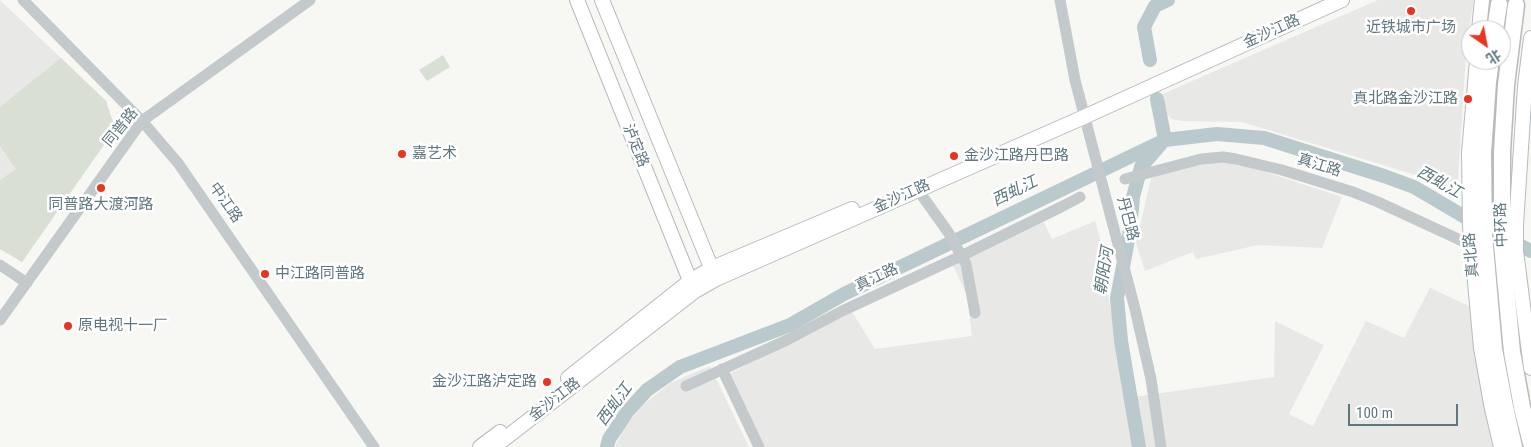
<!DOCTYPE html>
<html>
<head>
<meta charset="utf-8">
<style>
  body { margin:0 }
  #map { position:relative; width:1531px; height:447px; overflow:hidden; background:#f7f7f4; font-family:"Roboto Condensed","Noto Sans SC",sans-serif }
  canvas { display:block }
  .north { position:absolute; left:1461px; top:20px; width:50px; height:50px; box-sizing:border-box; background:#fff; border:1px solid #c0c9cc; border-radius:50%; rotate:147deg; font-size:14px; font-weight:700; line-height:20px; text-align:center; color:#617780 }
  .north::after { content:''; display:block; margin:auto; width:18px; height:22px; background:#e93421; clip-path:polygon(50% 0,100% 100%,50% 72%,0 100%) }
  .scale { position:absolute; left:1348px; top:404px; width:110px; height:22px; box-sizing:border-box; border:2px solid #617780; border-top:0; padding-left:6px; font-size:15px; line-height:18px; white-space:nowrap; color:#617780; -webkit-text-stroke:4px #fff; paint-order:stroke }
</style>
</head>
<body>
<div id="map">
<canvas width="1531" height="447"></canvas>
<div class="north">北</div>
<div class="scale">100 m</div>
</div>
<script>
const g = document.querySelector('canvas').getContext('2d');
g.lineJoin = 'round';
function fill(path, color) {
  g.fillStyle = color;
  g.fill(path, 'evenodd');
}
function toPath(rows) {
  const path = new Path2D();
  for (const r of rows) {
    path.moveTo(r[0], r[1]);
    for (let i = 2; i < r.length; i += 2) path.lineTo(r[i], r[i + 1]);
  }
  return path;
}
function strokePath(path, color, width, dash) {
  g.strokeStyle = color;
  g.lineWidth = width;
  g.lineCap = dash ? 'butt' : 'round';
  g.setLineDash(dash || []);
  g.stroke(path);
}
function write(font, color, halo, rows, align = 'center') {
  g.font = font + ' "Roboto Condensed","Noto Sans SC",sans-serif';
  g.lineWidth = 5;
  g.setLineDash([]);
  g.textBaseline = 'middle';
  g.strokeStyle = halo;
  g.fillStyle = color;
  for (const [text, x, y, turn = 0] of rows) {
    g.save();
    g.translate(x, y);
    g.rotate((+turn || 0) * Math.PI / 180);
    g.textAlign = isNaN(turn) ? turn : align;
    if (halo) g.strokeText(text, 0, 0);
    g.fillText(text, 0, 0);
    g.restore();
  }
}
fill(toPath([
  [0,0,106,101,113,122,108,139,22,262,0,249],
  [1378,0,1474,0,1467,39,1457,197,1412,174,1242,122,1182,121,1171,119,1163,110,1160,95],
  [1235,162,1342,197,1322,248,1258,245,1196,259,1193,252,1145,271,1136,243,1151,178,1166,172,1201,163],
  [1043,220,1052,239,1095,221,1110,274,1108,293,1126,398,1274,377,1275,321,1324,345,1289,414,1313,426,1366,321,1404,338,1430,288,1469,306,1477,367,1494,447,765,447,729,374,851,310,875,349,972,336,967,295,952,264],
  [710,366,749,447,615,447,626,425,644,404,672,382]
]), '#e8e8e7');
fill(toPath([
  [443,55,450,67,427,81,419,70],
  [61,58,106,101,113,122,108,139,22,262,0,249,0,180,16,169,0,146,0,107]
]), '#d9dfd4');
strokePath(toPath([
  [1150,60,1144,27,1155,6,1168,0],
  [1157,99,1165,140],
  [607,447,609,439,627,412,647,390,680,367,790,325,844,294,1165,140,1217,134,1264,138,1384,176,1414,187,1470,220,1531,251],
  [1139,447,1121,341,1117,298,1130,230,1133,197,1141,167,1161,144]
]), '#bac9cb', 14);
const major = toPath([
  [577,0,693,288],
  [602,0,715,277],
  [1479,30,1482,0],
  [1531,38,1525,86,1516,225,1516,251,1531,368],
  [1477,60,1469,153,1470,227,1481,348,1492,409,1501,447],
  [568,378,690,281,712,268,852,209],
  [480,447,500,432],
  [494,447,695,291,716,279,1084,117,1342,0]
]);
const highway = toPath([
  [1516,5,1506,85,1502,152,1502,244,1512,352,1522,407,1531,443],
  [1495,30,1499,4],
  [1491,60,1488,82,1483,153,1484,235,1494,349,1505,407,1514,447]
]);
strokePath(major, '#b5bbbe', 16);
strokePath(highway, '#b7bbbd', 19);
strokePath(toPath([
  [23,0,142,121,178,163,374,447],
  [1060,0,1075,80,1135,309,1151,379,1161,447],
  [1125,179,1201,159,1223,157,1236,159,1282,170,1353,192,1378,202,1471,245],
  [918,190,948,232,966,264,975,313],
  [0,265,27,283],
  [0,320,142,121,310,0],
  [722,369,759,447],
  [686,386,787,340,842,311,961,256,1063,206,1080,197]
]), '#c4c9cb', 11);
strokePath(major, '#fff', 14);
strokePath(highway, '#fff', 16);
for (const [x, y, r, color] of [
  [1411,11,5,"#e93421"],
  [1468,99,5,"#e93421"],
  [402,154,5,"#e93421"],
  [954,156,5,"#e93421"],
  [101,188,5,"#e93421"],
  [265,274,5,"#e93421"],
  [68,326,5,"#e93421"],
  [547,382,5,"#e93421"]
]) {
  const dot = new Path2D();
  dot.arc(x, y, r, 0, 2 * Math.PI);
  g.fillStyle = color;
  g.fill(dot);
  strokePath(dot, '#fff', 2);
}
write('15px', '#617780', '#fff', [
  ["近铁城市广场",1411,28,"center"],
  ["真北路金沙江路",1458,99,"right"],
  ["嘉艺术",412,154],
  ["金沙江路丹巴路",964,156],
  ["同普路大渡河路",101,205,"center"],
  ["中江路同普路",275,274],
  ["原电视十一厂",78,326],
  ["金沙江路泸定路",537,382,"right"]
], 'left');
write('15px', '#617780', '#fff', [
  ["金沙江路",1272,32,-24],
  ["同普路",121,128,-51],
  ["泸定路",635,146,68],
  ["真江路",1319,166,17],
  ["金沙江路",902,197,-24],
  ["中江路",225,203,55],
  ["丹巴路",1127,219,75],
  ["中环路",1502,225,-92],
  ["真北路",1472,255,-95],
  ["真江路",877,278,-25],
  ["金沙江路",555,400,-38]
]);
write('italic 16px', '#5b777b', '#fff', [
  ["西虬江",1439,183,29],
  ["西虬江",1015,192,-26],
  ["朝阳河",1105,271,-81],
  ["西虬江",615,405,-54]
]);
</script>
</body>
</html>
